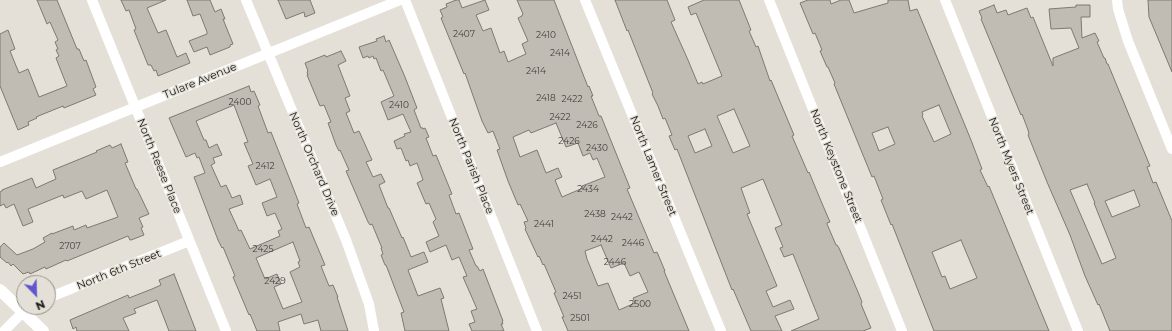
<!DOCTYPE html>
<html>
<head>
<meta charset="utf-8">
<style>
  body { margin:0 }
  #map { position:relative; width:1172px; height:331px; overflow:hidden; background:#e4e0d7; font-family:Montserrat,sans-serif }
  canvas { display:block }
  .north { position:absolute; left:16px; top:275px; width:40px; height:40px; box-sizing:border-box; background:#e4e0d7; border:1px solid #94918a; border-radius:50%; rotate:157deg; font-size:11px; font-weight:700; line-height:16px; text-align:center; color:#1c1a17 }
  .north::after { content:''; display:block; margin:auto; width:14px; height:18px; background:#6057cf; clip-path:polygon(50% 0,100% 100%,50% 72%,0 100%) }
</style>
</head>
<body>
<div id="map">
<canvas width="1172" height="331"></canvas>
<div class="north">N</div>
</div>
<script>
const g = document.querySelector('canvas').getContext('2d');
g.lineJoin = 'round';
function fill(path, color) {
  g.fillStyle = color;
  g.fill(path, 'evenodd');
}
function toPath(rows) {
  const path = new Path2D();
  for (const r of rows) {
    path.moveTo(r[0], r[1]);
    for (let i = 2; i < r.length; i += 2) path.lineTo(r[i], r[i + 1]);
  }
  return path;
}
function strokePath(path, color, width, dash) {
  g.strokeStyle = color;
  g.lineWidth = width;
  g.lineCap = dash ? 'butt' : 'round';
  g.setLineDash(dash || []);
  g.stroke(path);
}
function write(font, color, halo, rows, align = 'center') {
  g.font = font + ' Montserrat,sans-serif';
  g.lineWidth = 3;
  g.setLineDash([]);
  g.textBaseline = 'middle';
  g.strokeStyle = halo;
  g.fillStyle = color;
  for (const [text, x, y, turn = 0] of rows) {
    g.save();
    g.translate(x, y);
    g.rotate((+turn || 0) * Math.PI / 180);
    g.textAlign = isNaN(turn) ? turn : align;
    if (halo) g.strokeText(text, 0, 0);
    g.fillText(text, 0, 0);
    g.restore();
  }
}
const building = toPath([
  [37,0,57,0,77,49,79,49,84,61,86,60,96,87,93,89,96,95,64,108,63,106,36,117,37,118,28,122,29,125,18,130,0,86,0,34,8,30,15,49,10,51,19,73,28,69,39,97,67,86,56,58,59,56,56,50,58,49,55,42,58,40,50,22,47,24,37,0],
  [121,0,166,0,147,8,158,33,166,30,177,57,186,53,190,63,158,76,156,70,154,71,151,65,148,65,134,30,136,29,129,10,126,11,121,0],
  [187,0,210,0,215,12,221,9,225,19,223,19,233,44,230,45,230,47,210,55,207,47,194,52,189,41,207,34,207,32,200,14,193,16,187,0],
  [278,0,310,0,315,13,305,17,304,12,286,19,278,0],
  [456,0,459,0,462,8,485,0,489,10,476,15,483,31,491,28,500,53,504,51,508,62,526,54,522,44,528,41,518,18,522,16,522,15,523,14,517,0,554,0,588,87,589,86,593,96,591,96,599,116,601,116,630,188,627,189,654,253,657,252,665,271,664,271,689,331,568,331,562,317,564,317,554,293,556,292,544,264,543,265,539,256,538,257,525,229,526,228,524,222,528,221,520,204,518,205,508,181,497,150,500,149,493,131,488,133,482,121,465,73,464,74,441,18,443,17,440,10,447,7,446,4,456,0],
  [556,123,566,147,578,143,583,156,590,153,593,160,597,158,605,177,582,186,583,188,562,197,555,180,562,177,558,168,546,173,537,150,520,157,513,137,529,130,531,133,556,123],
  [601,245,611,268,624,263,630,276,639,272,648,292,633,298,635,303,619,310,608,283,598,286,587,259,585,251,601,245],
  [615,0,667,0,675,20,671,22,688,60,698,84,702,82,703,84,722,76,696,13,691,15,688,7,704,0,739,0,751,30,749,31,756,47,758,46,770,81,771,80,794,135,792,136,805,166,808,173,809,172,821,201,830,222,827,223,827,224,836,245,837,245,839,248,858,292,862,302,861,304,871,328,863,331,791,331,819,319,793,254,784,257,780,248,783,247,775,228,782,225,763,179,741,188,750,213,747,214,777,286,766,291,773,307,790,300,794,309,775,316,782,331,751,331,733,289,732,290,677,149,675,150,669,136,672,135,665,118,663,119,658,106,652,94,653,93,651,88,628,30,627,31,615,0],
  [734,109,750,146,733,153,717,116,734,109],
  [705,129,712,146,695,153,688,136,705,129],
  [808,0,830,0,831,4,841,0,849,0,854,13,888,3,888,0,908,0,910,11,917,9,971,140,982,169,980,170,988,187,989,186,1049,331,934,331,892,224,891,225,881,200,883,199,874,176,872,177,834,84,835,83,828,67,827,67,820,51,822,50,815,33,813,34,800,3,808,0],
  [939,105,951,134,934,142,922,116,923,115,922,112,939,105],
  [888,127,895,144,879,151,872,133,888,127],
  [961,240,977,278,950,289,945,276,942,277,932,252,961,240],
  [1148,0,1172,0,1172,72,1149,17,1148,0],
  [994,5,997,13,1006,10,1008,15,1027,8,1031,18,1033,17,1053,66,1053,58,1079,48,1071,28,1051,29,1049,9,1076,7,1076,5,1090,5,1090,17,1081,17,1082,38,1095,33,1099,41,1097,42,1104,58,1105,58,1107,64,1108,64,1150,166,1147,167,1153,183,1156,182,1172,221,1172,331,1110,331,1099,304,1098,305,1085,276,1070,235,1047,182,1028,135,1029,134,1028,130,1022,114,1021,115,981,19,982,18,979,11,994,5],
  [1087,184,1095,203,1094,203,1116,258,1102,264,1070,190,1087,184],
  [1134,190,1140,206,1112,217,1105,201,1134,190],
  [384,36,386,42,389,40,405,77,417,108,414,110,421,128,423,128,423,129,425,128,429,137,426,138,433,156,436,155,452,194,449,195,456,214,459,213,473,249,469,250,476,266,477,266,480,271,483,269,503,321,502,322,503,324,501,324,504,331,472,331,469,324,475,322,471,311,477,309,463,277,467,276,459,257,452,260,446,245,430,252,426,242,439,236,433,222,436,219,429,203,426,204,417,183,423,180,417,163,410,166,408,160,406,161,401,148,397,149,394,141,405,136,404,134,411,132,403,114,388,120,381,102,394,96,383,70,381,71,376,58,374,59,373,56,369,58,368,56,363,58,359,47,377,41,376,39,384,36],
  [341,51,346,61,338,65,350,96,345,98,350,111,346,113,354,133,359,131,372,160,366,162,373,177,381,174,385,182,379,185,388,208,389,208,402,238,403,237,411,257,424,252,428,262,408,270,418,296,440,288,444,298,441,299,449,331,405,331,401,313,404,312,386,265,385,265,381,255,383,254,381,248,382,248,372,224,370,225,368,222,346,171,349,170,340,150,339,151,336,145,328,123,331,122,324,105,320,106,307,75,308,75,307,72,308,71,305,63,325,55,326,57,341,51],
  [249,86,251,92,254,91,260,105,258,106,268,133,271,132,292,185,299,203,297,204,306,228,309,227,325,265,321,266,329,286,333,285,338,297,337,297,348,331,321,331,318,320,304,324,301,314,278,322,280,331,257,331,250,314,249,315,233,277,235,276,223,247,222,248,218,240,194,177,205,173,199,157,197,158,195,153,186,157,169,118,249,86],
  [234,105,248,142,244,143,253,164,248,166,256,185,270,179,277,197,262,203,267,216,275,213,282,229,278,231,280,236,250,249,241,230,239,231,229,209,243,204,240,195,232,198,226,185,221,187,211,165,215,163,213,158,222,155,217,144,209,148,206,140,204,140,196,121,234,105],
  [293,242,300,261,298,262,300,267,290,272,302,302,283,309,274,287,281,284,277,274,265,279,256,258,293,242],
  [121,144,128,162,125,163,136,189,137,189,149,214,139,218,143,227,141,228,144,235,131,240,130,240,128,236,67,261,66,260,46,269,45,267,30,274,29,272,23,274,13,264,11,266,8,262,7,263,0,257,0,247,4,243,17,255,33,249,45,242,43,238,52,233,52,234,73,226,74,230,86,225,87,228,118,217,107,190,86,199,82,191,64,198,63,195,28,209,33,222,23,226,14,204,6,208,4,204,0,206,0,192,2,191,2,190,32,178,36,188,56,179,53,170,97,152,96,151,110,145,112,148,121,144],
  [174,274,196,331,169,331,157,300,134,309,136,313,123,318,129,331,77,331,76,327,73,329,70,320,128,295,129,298,152,289,161,285,159,280,174,274]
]);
fill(building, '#c0bbb3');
strokePath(building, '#7d7971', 1);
strokePath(toPath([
  [92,0,226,331],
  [246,0,346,240,369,304,374,331],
  [405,0,537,331],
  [585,0,721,331],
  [769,0,902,331],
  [945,0,1078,331],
  [1117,0,1118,9,1128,41,1172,149],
  [0,162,400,0],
  [48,298,189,241],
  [4,331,23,312,31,307]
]), '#fff', 10);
strokePath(toPath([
  [0,290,43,331]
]), '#fff', 12);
write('9px', '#45423e', null, [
  ["2407",464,34],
  ["2410",546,35],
  ["2414",560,53],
  ["2414",536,71],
  ["2418",546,98],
  ["2422",572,99],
  ["2400",240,102],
  ["2410",399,105],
  ["2422",560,117],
  ["2426",587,125],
  ["2426",569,141],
  ["2430",597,148],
  ["2412",265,166],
  ["2434",588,189],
  ["2438",595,214],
  ["2442",622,217],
  ["2441",544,224],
  ["2442",602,239],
  ["2446",633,243],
  ["2707",70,246],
  ["2425",263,249],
  ["2446",615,262],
  ["2429",275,281],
  ["2451",572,296],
  ["2500",640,304],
  ["2501",580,318]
]);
write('11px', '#1c1a17', '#e4e0d7', [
  ["Tulare Avenue",200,81,-22],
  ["North Orchard Drive",314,164,67],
  ["North Reese Place",159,166,68],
  ["North Parish Place",471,166,68],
  ["North Lamer Street",653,166,68],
  ["North Keystone Street",836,166,68],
  ["North Myers Street",1011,166,68],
  ["North 6th Street",119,270,-22]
]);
</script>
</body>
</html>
